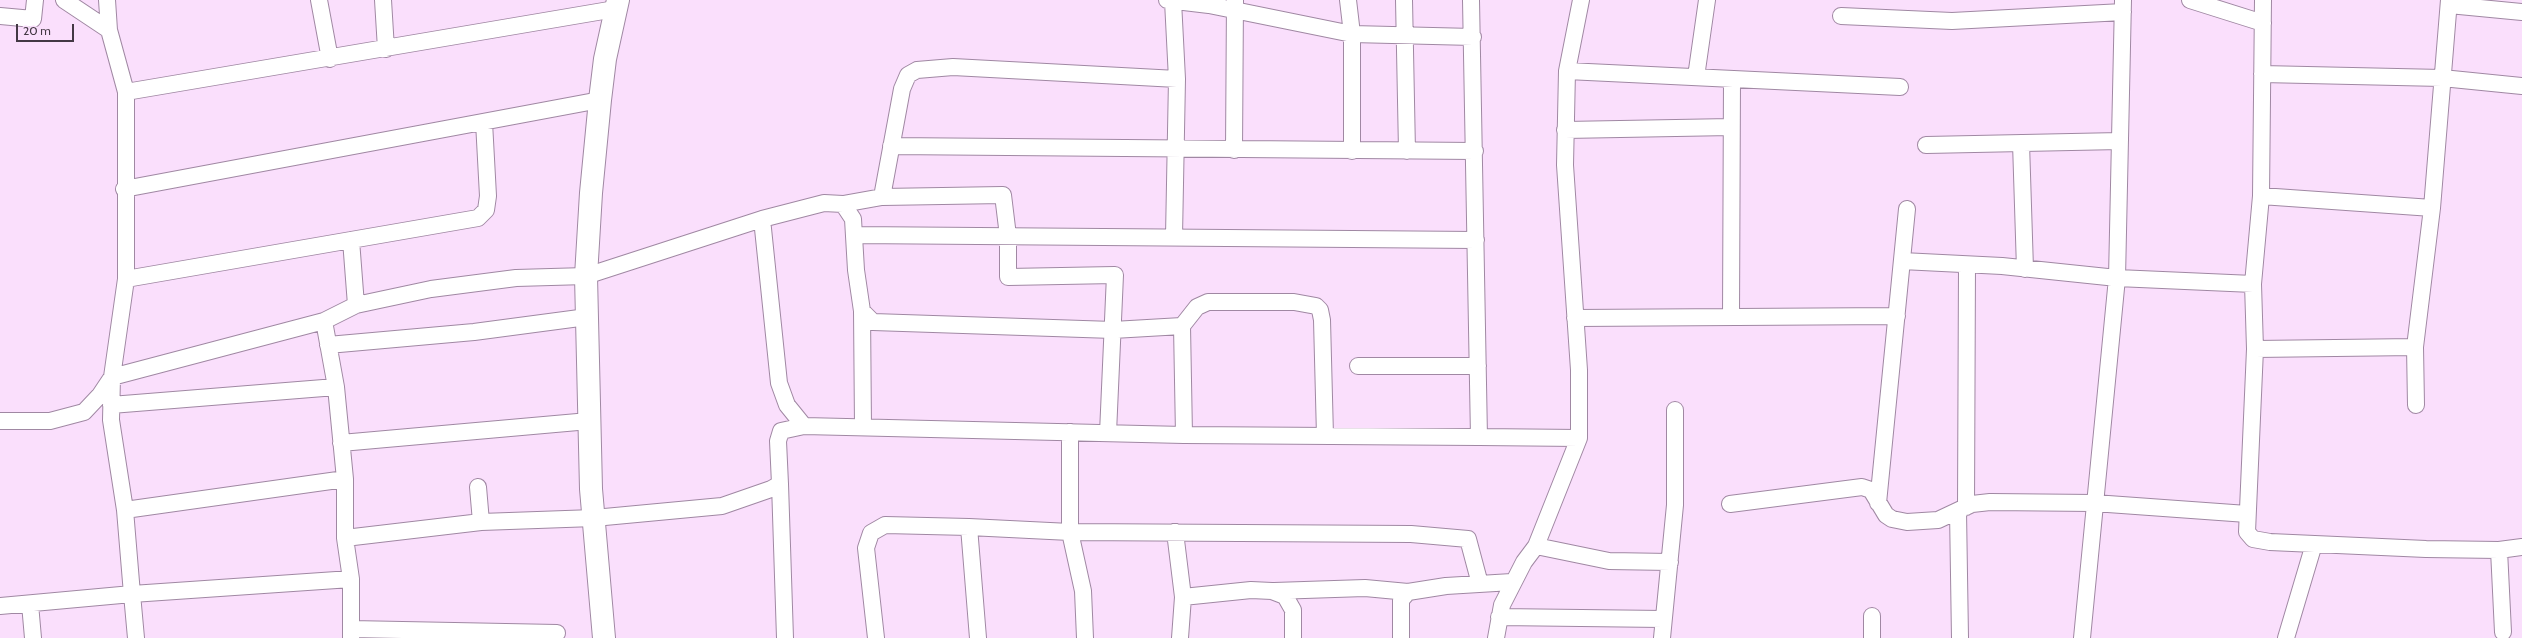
<!DOCTYPE html>
<html>
<head>
<meta charset="utf-8">
<style>
  body { margin:0 }
  #map { position:relative; width:2522px; height:638px; overflow:hidden; background:#fadffc; font-family:Cabin,sans-serif }
  canvas { display:block }
  .scale { position:absolute; left:16px; top:24px; width:58px; height:18px; box-sizing:border-box; border:2px solid #433844; border-top:0; padding-left:5px; font-size:12px; line-height:14px; white-space:nowrap; color:#433844; -webkit-text-stroke:3px #fadffc; paint-order:stroke }
</style>
</head>
<body>
<div id="map">
<canvas width="2522" height="638"></canvas>
<div class="scale">20 m</div>
</div>
<script>
const g = document.querySelector('canvas').getContext('2d');
g.lineJoin = 'round';
function toPath(rows) {
  const path = new Path2D();
  for (const r of rows) {
    path.moveTo(r[0], r[1]);
    for (let i = 2; i < r.length; i += 2) path.lineTo(r[i], r[i + 1]);
  }
  return path;
}
function strokePath(path, color, width, dash) {
  g.strokeStyle = color;
  g.lineWidth = width;
  g.lineCap = dash ? 'butt' : 'round';
  g.setLineDash(dash || []);
  g.stroke(path);
}
const street = toPath([
  [107,0,109,30],
  [319,0,330,59],
  [383,0,386,49],
  [1167,0,1209,5,1352,34,1473,37],
  [1348,0,1352,34,1352,151],
  [1404,0,1407,151],
  [2190,0,2263,23],
  [2263,0,2261,196,2253,284,2255,349,2247,532,2253,539,2270,542,2426,549,2499,550,2522,547],
  [1173,1,1177,79,1174,236],
  [2449,5,2522,12],
  [0,16,33,19,35,0],
  [1841,16,1952,21,2123,12],
  [1567,71,1900,87],
  [2262,74,2442,78,2522,86],
  [1696,77,1707,0],
  [126,92,615,9],
  [1565,130,1731,127],
  [2021,143,2025,269],
  [1926,145,2120,141],
  [891,146,1475,151],
  [1234,150,1235,0],
  [124,189,600,100],
  [2261,196,2432,208],
  [882,197,902,89,908,75,917,70,953,67,1177,79],
  [843,204,882,197,1003,195,1008,236,1008,277,1115,275,1108,433],
  [762,219,779,383,787,405,804,426],
  [854,235,1476,240],
  [351,240,356,305],
  [1902,261,2002,266,2117,278,2253,284],
  [126,279,478,218,486,210,488,196,484,122],
  [862,311,863,427],
  [1731,317,1732,79],
  [1575,318,1897,316],
  [324,321,356,305,431,289,516,278,586,276,762,219,824,203,843,204,853,219,856,270,862,311,873,322,1113,330,1182,326,1184,435],
  [1182,326,1197,307,1208,302,1294,302,1316,306,1320,310,1322,320,1325,436],
  [328,345,474,332,587,317],
  [2415,347,2416,405],
  [2255,349,2415,347,2432,208,2449,0],
  [1358,366,1478,366],
  [111,405,336,387],
  [0,421,50,421,84,412,100,395,112,377,126,279,126,92,109,30,64,0],
  [1479,437,1579,438],
  [341,443,589,421],
  [345,479,125,510,111,420,112,377,324,321,336,387,345,479,345,538,351,579,351,638],
  [780,484,785,638],
  [478,487,481,522,594,518,722,506,771,489,780,484,778,441,781,431,804,426,1184,435,1479,437,1471,0],
  [1878,503,1907,209],
  [1730,504,1862,487,1871,490,1886,515,1892,519,1907,522,1938,520,1972,504,1990,502,2094,503,2247,514],
  [1966,507,1967,265],
  [125,510,132,594,351,579],
  [1958,511,1960,638],
  [1175,532,1183,597,1180,638],
  [345,538,481,522],
  [1536,546,1579,438,1579,370,1565,165,1567,71,1581,0],
  [2499,550,2503,632],
  [1274,591,1365,588,1408,592],
  [1183,597,1251,590,1272,591,1285,596,1293,610,1293,638],
  [30,604,33,638],
  [0,606,132,594,136,638],
  [1872,616,1872,638],
  [1499,617,1663,619],
  [351,629,557,633],
  [876,638,866,548,871,533,885,525,969,527],
  [978,638,969,527,1070,532,1070,432],
  [1085,638,1083,591,1070,532,1411,534,1468,539,1480,584],
  [1401,638,1401,600,1408,592,1446,586,1512,582],
  [1496,638,1502,605,1524,562,1536,546,1609,561,1670,562],
  [1662,638,1675,505,1675,410],
  [2082,638,2117,278,2123,0],
  [2286,638,2314,544]
]);
const secondary = toPath([
  [604,638,591,489,586,276,591,193,600,100,605,59,618,0]
]);
strokePath(street, '#a088a3', 18);
strokePath(secondary, '#a088a3', 24);
strokePath(street, '#fff', 16);
strokePath(secondary, '#fff', 22);
</script>
</body>
</html>
